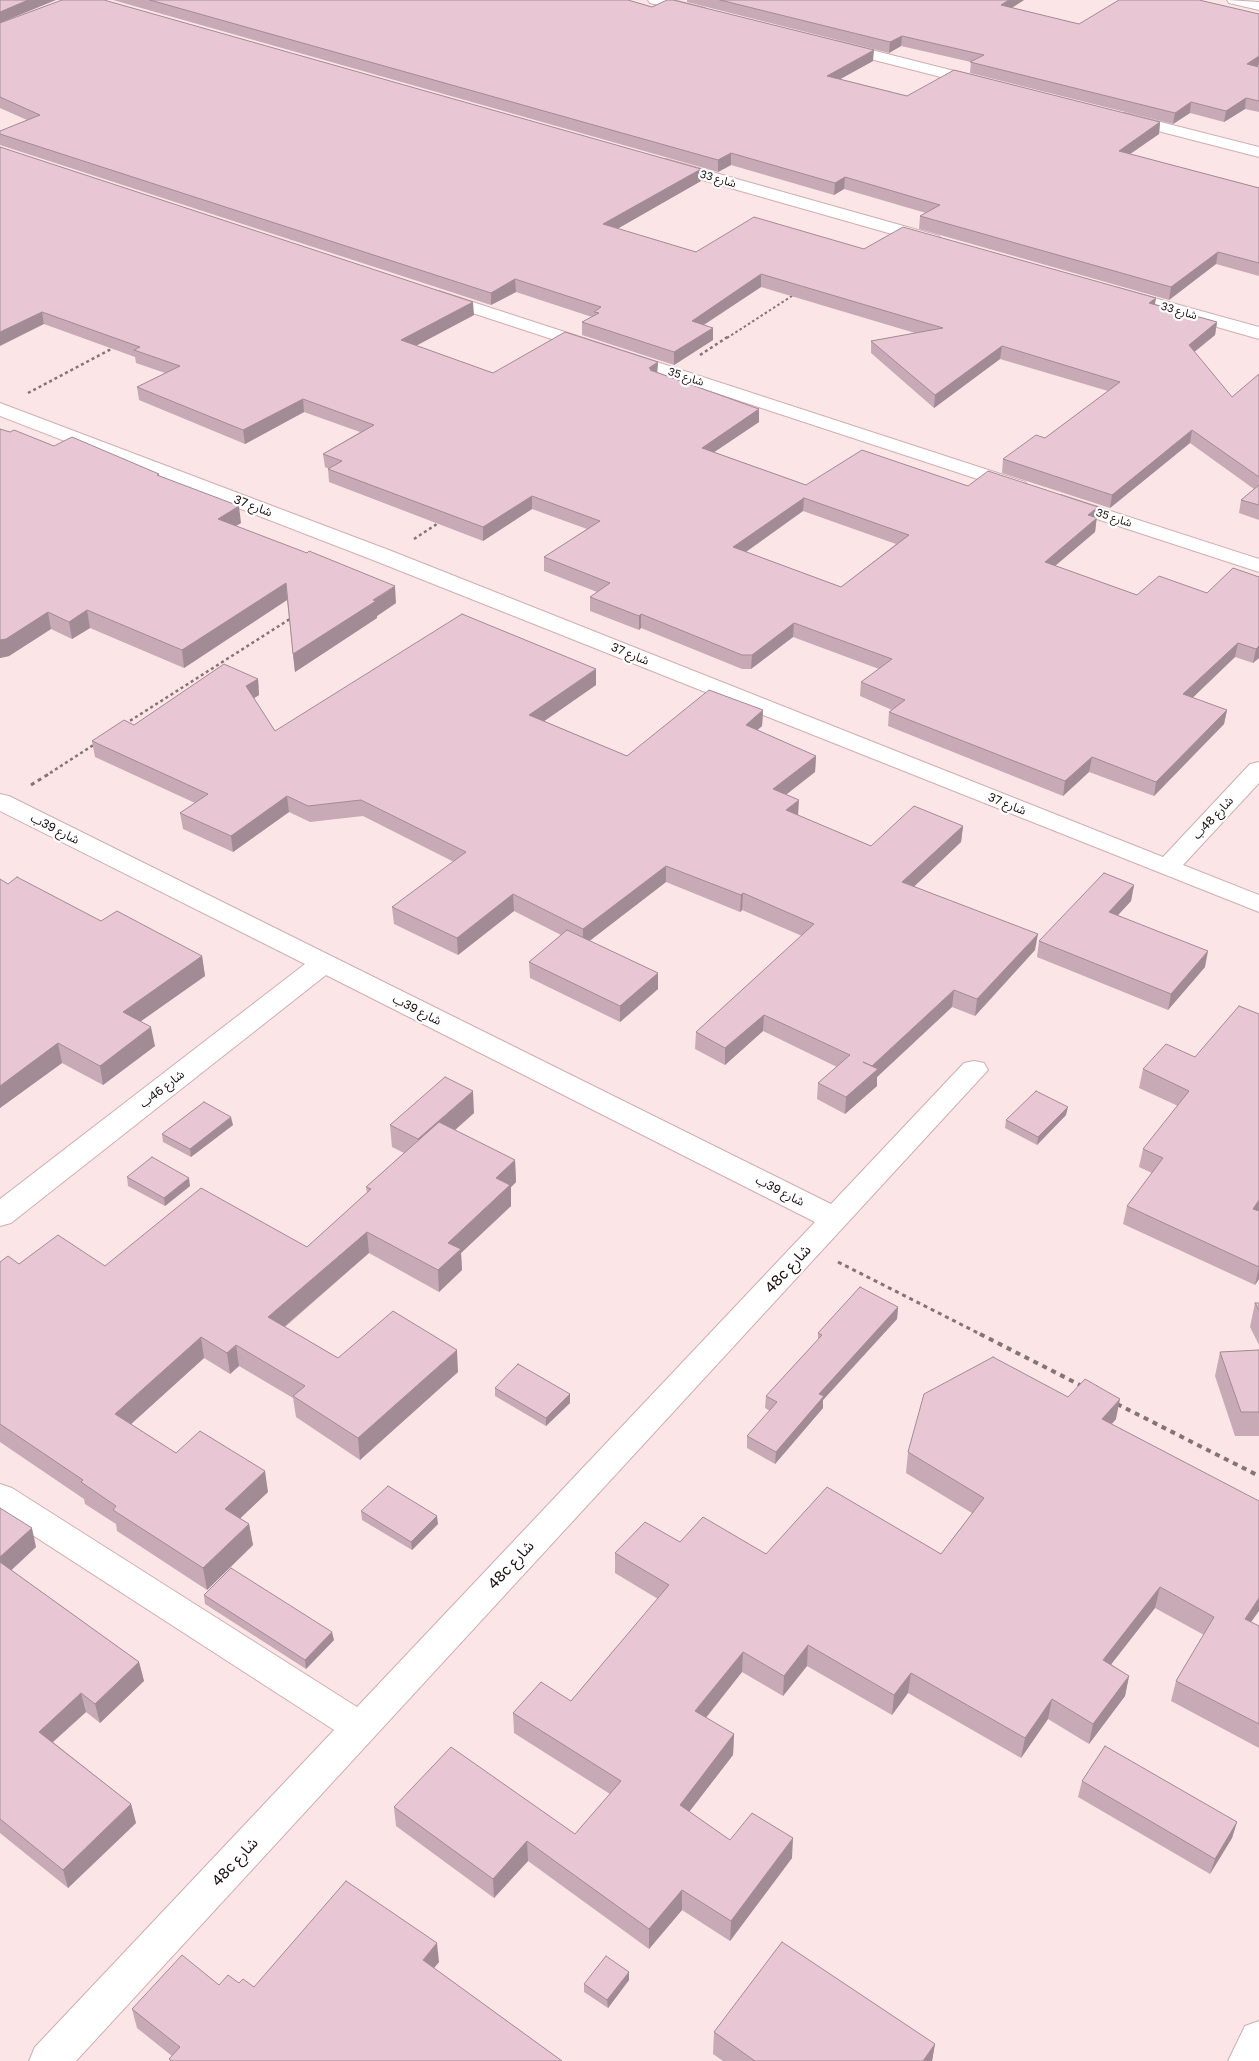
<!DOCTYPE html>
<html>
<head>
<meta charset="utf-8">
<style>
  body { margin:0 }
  canvas { display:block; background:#fce5e6 }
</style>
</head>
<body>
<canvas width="1259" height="2061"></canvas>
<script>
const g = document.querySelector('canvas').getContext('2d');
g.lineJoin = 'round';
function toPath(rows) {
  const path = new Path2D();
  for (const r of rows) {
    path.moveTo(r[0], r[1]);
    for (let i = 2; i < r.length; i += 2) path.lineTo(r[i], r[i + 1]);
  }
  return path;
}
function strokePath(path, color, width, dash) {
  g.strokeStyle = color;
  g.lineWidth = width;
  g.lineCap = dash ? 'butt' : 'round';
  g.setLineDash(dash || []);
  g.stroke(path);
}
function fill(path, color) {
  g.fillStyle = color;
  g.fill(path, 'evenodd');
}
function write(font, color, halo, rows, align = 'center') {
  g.font = font + ' "Golos Text","Noto Sans Arabic",sans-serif';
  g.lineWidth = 4.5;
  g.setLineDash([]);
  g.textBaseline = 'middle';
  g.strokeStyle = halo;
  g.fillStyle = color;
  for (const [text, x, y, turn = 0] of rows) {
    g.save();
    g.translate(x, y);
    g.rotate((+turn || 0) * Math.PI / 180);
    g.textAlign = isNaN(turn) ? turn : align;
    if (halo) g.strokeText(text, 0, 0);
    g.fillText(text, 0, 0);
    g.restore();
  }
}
const minor = toPath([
  [648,0,673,0,705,8,707,11,705,14,700,15,650,3,648,0],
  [1227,0,1259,2,1259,10,1229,3,1227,0],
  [836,41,990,80,992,83,990,86,984,88,831,49,828,46,831,43,836,41],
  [1125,113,1259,147,1259,157,1119,121,1117,118,1119,115,1125,113],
  [666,159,939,236,942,240,939,244,933,245,927,244,660,168,658,164,660,160,666,159],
  [1118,288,1259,327,1259,339,1112,297,1109,293,1112,289,1118,288],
  [439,291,1025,482,1028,486,1025,490,1018,492,1011,490,433,300,430,296,433,292,439,291],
  [0,403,394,552,1163,857,1250,764,1259,762,1259,783,1183,865,1259,895,1259,912,378,562,0,416,0,403],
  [1061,495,1259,559,1259,572,1054,505,1051,501,1054,497,1061,495],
  [0,794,9,796,831,1204,964,1063,974,1061,984,1063,988,1070,76,2061,29,2061,35,2047,334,1730,0,1514,0,1484,12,1488,357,1707,815,1222,326,975,11,1223,0,1226,0,1199,305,964,0,811,0,794],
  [1259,2021,1259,2061,1228,2061,1245,2026,1259,2021]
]);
strokePath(minor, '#d1adb0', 2);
strokePath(toPath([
  [727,338,795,294]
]), '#857475', 2, [2.5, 2.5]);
strokePath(toPath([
  [700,355,729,336],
  [28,393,115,347],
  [414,539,440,522],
  [125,724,293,617],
  [50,773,95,744]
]), '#857475', 2.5, [3, 3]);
strokePath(toPath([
  [31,785,52,772],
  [838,1262,982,1335]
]), '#857475', 3, [4, 4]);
strokePath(toPath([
  [980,1334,1082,1386],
  [1117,1404,1259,1476]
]), '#857475', 4, [5, 5]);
fill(minor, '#fff');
fill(toPath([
  [113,0,628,0,652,7,873,61,840,79,907,96,1160,122,1159,134,1130,154,1259,188,1259,276,1216,264,1169,300,919,229,920,216,926,213,844,189,834,195,731,165,718,172],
  [687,0,1024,0,1012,8,1079,24,1259,14,1259,65,1257,66,1259,67,1259,112,1245,109,1224,122,1190,113,1173,124,970,73,971,62,901,46,889,53,687,2],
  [0,23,701,181,617,229,696,252,864,249,1155,304,1217,322,1215,335,1194,352,1232,397,1259,374,1259,520,1239,513,1241,500,1254,489,1190,443,1110,508,1002,473,1003,459,1045,438,1108,391,1000,359,934,408,871,353,871,341,915,333,761,287,704,325,713,328,713,340,674,365,582,335,582,322,592,317,516,292,491,305,0,145,0,131,27,120,0,108],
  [0,147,474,315,416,346,493,373,658,362,657,372,759,409,759,422,714,452,806,485,968,486,1098,507,1095,532,1055,566,1137,595,1207,593,1233,568,1259,658,1253,663,1235,657,1192,698,1227,710,1224,724,1154,796,1089,772,1063,796,888,726,889,712,892,710,860,696,861,682,879,669,793,637,751,669,742,669,641,628,639,630,590,611,590,597,597,592,544,571,544,557,587,529,532,509,483,541,329,482,328,469,329,469,325,467,323,454,360,432,304,412,245,444,139,400,137,387,165,373,136,363,135,357,44,324],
  [803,511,896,544,841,587,746,552],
  [0,429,54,446,160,476,241,523,236,526,396,603,377,616,377,618,295,672,287,600,184,668,90,628,72,639,51,629,9,656,0,658],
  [258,679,259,695,254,698,275,731,596,685,544,721,627,756,763,710,762,726,757,730,816,756,815,772,786,794,799,816,871,846,963,826,961,842,914,886,1035,950,975,1016,952,1007,877,1077,877,1086,845,1114,817,1099,818,1083,837,1067,763,1031,725,1065,695,1049,696,1032,802,936,742,910,740,912,666,882,589,941,658,973,658,989,620,1022,530,978,529,962,561,935,514,911,458,955,394,924,392,907,454,862,363,816,310,822,289,812,233,852,183,829,180,813,195,803,95,757,92,741,134,725],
  [0,879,8,884,101,921,202,956,205,976,141,1021,155,1046,103,1085,62,1063,0,1108],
  [1134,885,1131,901,1118,915,1205,967,1168,1010,1037,957,1039,941],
  [1259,1014,1259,1279,1255,1285,1123,1224,1127,1206,1152,1173,1139,1167,1143,1149,1178,1106,1139,1088,1143,1069,1195,1057],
  [474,1113,455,1130,515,1160,516,1182,511,1187,511,1206,461,1253,462,1270,439,1292,369,1253,285,1327,338,1358,458,1372,360,1460,296,1417,293,1398,239,1366,230,1374,204,1358,131,1424,176,1453,268,1492,240,1518,249,1524,253,1545,207,1590,117,1531,116,1524,85,1504,84,1499,0,1442,0,1262,19,1264,105,1266,307,1247,367,1193,366,1187,404,1153,392,1147,390,1125],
  [1066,1115,1037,1145,1005,1128,1006,1120],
  [233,1125,191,1157,163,1142,162,1134],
  [127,1177,190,1186,165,1206,128,1186],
  [1255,1303,1259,1303,1259,1345,1250,1327],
  [898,1307,897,1319,823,1400,823,1408,775,1464,747,1448,747,1436,770,1411,765,1408,766,1396,818,1340,818,1333],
  [1259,1350,1259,1436,1235,1436,1215,1376,1220,1352],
  [495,1388,570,1403,546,1426,495,1396],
  [1068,1397,1116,1419,1112,1424,1251,1622,1259,1626,1259,1748,1171,1701,1176,1681,1204,1635,1155,1608,1111,1664,1129,1676,1125,1696,1089,1744,1048,1719,1021,1758,908,1693,892,1715,807,1666,783,1696,742,1672,706,1718,734,1734,733,1755,689,1812,730,1840,792,1858,730,1941,682,1910,649,1949,528,1861,494,1898,396,1826,394,1807,575,1834,610,1794,514,1733,513,1713,571,1701,658,1599,615,1573,615,1553,680,1542,766,1554,941,1554,972,1513,906,1473,908,1452],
  [0,1508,36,1547,11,1570,139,1662,144,1681,100,1723,86,1712,53,1742,131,1804,136,1823,68,1888,0,1833],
  [361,1511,438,1524,412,1550,362,1520],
  [204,1595,334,1640,306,1669,205,1604],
  [1082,1781,1237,1822,1232,1838,1210,1874,1078,1797],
  [439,1962,434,1968,562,2061,170,2061,169,2059,172,2056,137,2028,132,2009,219,1985,239,1983,254,1987],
  [629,1980,608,2008,584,1992,584,1984],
  [714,2032,935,2044,932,2061,723,2061,713,2054]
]), '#c8aab6');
fill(toPath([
  [28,0,56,0,0,23,0,12],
  [1009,0,1024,0,1000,15,1001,5],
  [902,36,901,46,889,53,890,42],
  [874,50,873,61,826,87,827,76],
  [1259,56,1259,65,1245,74,1247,64],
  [1246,98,1245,109,1224,122,1226,111],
  [1191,102,1190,113,1173,124,1175,113],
  [1160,122,1159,134,1117,163,1119,151],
  [731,153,731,165,718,172,718,160],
  [701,169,701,181,603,237,603,224],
  [845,177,844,189,834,195,835,183],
  [1218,252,1216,264,1169,300,1171,287],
  [761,274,761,287,691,333,692,321],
  [515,279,516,292,491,305,491,293],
  [1156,298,1154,311,1149,303],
  [473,302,474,315,402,353,401,340],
  [42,312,44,324,0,346,0,332],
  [1217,322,1215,335,1187,358,1189,345],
  [713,328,713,340,674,365,674,352],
  [1002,346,1000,359,934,408,935,395],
  [658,362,657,375,649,368],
  [303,399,304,412,245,444,243,430],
  [759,409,759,422,701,461,702,448],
  [1192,430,1190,443,1110,508,1112,495],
  [532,496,532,509,483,541,483,527],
  [804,498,803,511,733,561,733,547],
  [239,506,241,523,220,535,218,519],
  [1098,507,1095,532,1043,576,1045,562,1088,515],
  [286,583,287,600,184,668,182,650],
  [395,586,396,603,377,616,377,618,295,672,293,654],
  [87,610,90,628,72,639,69,622],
  [48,612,51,629,9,656,0,658,0,640],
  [641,614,641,628,639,630,639,616],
  [794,623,793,637,751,669,752,655],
  [1238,643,1235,657,1181,709,1183,694],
  [1259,646,1259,658,1253,663,1256,649],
  [596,669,596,685,530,731,529,715],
  [258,679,259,695,248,702,246,686],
  [763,710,762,726,745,741,746,725],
  [1227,710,1224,724,1154,796,1156,782],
  [816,756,815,772,773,805,773,789],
  [1092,757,1089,772,1063,796,1065,781],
  [287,796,289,812,233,852,231,836],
  [799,800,798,816,786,810],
  [963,826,961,842,901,899,902,882],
  [666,866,666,882,583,946,583,929],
  [1134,885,1131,901,1106,928,1109,912],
  [743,893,742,910,740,912,741,895],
  [513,894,514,911,458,955,457,938],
  [1038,934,1035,950,975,1016,977,999],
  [1208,951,1205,967,1168,1010,1171,994],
  [202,956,205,976,127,1031,123,1012],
  [658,973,658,989,620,1022,620,1006],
  [954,990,952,1007,877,1077,877,1086,845,1114,846,1097,872,1066],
  [764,1015,763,1031,725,1065,725,1048],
  [151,1027,155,1046,103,1085,100,1066],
  [58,1043,62,1063,0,1108,0,1086],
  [473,1091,474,1113,420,1161,418,1139],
  [1068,1107,1066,1115,1037,1145,1038,1137],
  [231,1117,233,1125,191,1157,190,1149],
  [515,1160,516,1182,511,1187,511,1206,461,1253,462,1270,439,1292,438,1270,448,1243,496,1178],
  [189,1178,190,1186,165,1206,164,1198],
  [1259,1200,1259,1213,1253,1209],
  [367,1232,369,1253,271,1338,268,1317],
  [1259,1267,1259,1279,1255,1285],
  [898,1307,897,1319,823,1400,823,1408,775,1464,776,1452,819,1394],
  [201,1337,204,1358,119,1435,115,1414],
  [236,1345,239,1366,230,1374,227,1353],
  [457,1350,458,1372,360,1460,358,1438],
  [570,1394,570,1403,546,1426,546,1418],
  [1120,1399,1116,1419,1098,1439,1102,1419],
  [265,1471,268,1492,228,1530,225,1509],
  [437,1516,438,1524,412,1550,411,1542],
  [249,1524,253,1545,207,1590,203,1568],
  [32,1528,36,1547,2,1579,0,1573,0,1557],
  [1160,1587,1155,1608,1099,1680,1103,1660],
  [1259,1598,1259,1611,1239,1639,1245,1619],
  [332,1632,334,1640,306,1669,305,1660],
  [808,1645,807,1666,783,1696,784,1676],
  [743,1652,742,1672,695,1731,695,1711],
  [139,1662,144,1681,100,1723,95,1704],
  [911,1673,908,1693,892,1715,894,1695],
  [1129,1676,1125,1696,1089,1744,1093,1724],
  [81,1693,86,1712,44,1750,39,1732],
  [1052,1699,1048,1719,1021,1758,1025,1738],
  [734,1734,733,1755,679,1825,680,1805],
  [131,1804,136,1823,68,1888,63,1870],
  [1237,1822,1232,1838,1210,1874,1215,1859],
  [793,1838,792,1858,730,1941,731,1921],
  [527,1841,528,1861,494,1898,493,1879],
  [682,1890,682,1910,649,1949,649,1929],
  [437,1943,439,1962,425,1979,423,1960],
  [629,1972,629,1980,608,2008,607,2000],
  [935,2044,932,2061,923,2061]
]), '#a28b94');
const building = toPath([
  [0,0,28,0,0,12,0,0],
  [62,0,104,0,701,169,603,224,696,252,754,217,864,249,903,227,1156,298,1149,303,1217,322,1189,345,1232,397,1259,374,1259,477,1192,430,1112,495,1003,459,1036,435,1045,438,1120,382,1002,346,935,395,871,341,943,328,761,274,692,321,713,328,674,352,582,322,599,313,594,312,601,307,515,279,491,293,0,134,0,131,40,115,0,97,0,23,62,0],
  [150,0,628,0,652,7,667,0,673,0,874,50,827,76,907,96,954,70,1160,122,1119,151,1259,188,1259,263,1218,252,1171,287,920,216,940,205,845,177,835,183,731,153,718,160,150,0],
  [720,0,1009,0,1001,5,1079,24,1119,0,1199,0,1259,14,1259,56,1247,64,1259,67,1259,101,1246,98,1226,111,1191,102,1175,113,970,62,984,55,902,36,890,42,720,0],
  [0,147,473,302,401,340,493,373,565,332,658,362,649,368,652,369,650,370,759,409,702,448,806,485,862,450,968,486,988,471,1098,507,1088,515,1097,518,1045,562,1137,595,1159,576,1207,593,1233,568,1259,577,1259,646,1256,649,1238,643,1183,694,1227,710,1156,782,1092,757,1065,781,889,712,905,700,861,682,892,659,794,623,752,655,742,655,641,614,639,616,590,597,610,583,544,557,600,521,532,496,483,527,328,469,342,461,323,454,374,425,303,399,243,430,137,387,180,366,134,350,140,347,42,312,0,332,0,147],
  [804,498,909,535,841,587,733,547,804,498],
  [0,429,10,432,14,430,54,446,72,437,159,474,157,475,239,506,218,519,307,553,309,551,395,586,373,600,376,601,293,654,286,583,182,650,87,610,69,622,48,612,6,639,0,640,0,429],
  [1259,485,1259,505,1241,500,1259,485],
  [462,614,596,669,529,715,627,756,709,690,763,710,746,725,816,756,773,789,799,800,786,810,871,846,914,806,963,826,902,882,1038,934,977,999,954,990,872,1066,863,1062,878,1069,846,1097,818,1083,850,1055,764,1015,725,1048,696,1032,814,924,743,893,741,895,666,866,583,929,513,894,457,938,392,907,466,852,361,800,308,806,287,796,231,836,180,813,208,794,92,741,124,720,134,725,224,664,258,679,246,686,275,731,462,614],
  [1104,873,1134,885,1109,912,1208,951,1171,994,1039,941,1104,873],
  [17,877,101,921,117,911,202,956,123,1012,151,1027,100,1066,58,1043,0,1086,0,879,8,884,17,877],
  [567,930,658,973,620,1006,529,962,567,930],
  [1239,1006,1259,1014,1259,1200,1253,1209,1259,1211,1259,1267,1127,1206,1163,1158,1143,1149,1189,1091,1143,1069,1166,1044,1195,1057,1239,1006],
  [445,1077,473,1091,418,1139,390,1125,445,1077],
  [1036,1091,1068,1107,1038,1137,1006,1120,1036,1091],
  [204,1102,231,1117,190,1149,162,1134,204,1102],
  [439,1122,515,1160,496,1178,510,1185,448,1243,461,1249,438,1270,367,1232,268,1317,338,1358,393,1311,457,1350,358,1438,293,1396,305,1386,236,1345,227,1353,201,1337,115,1414,176,1453,200,1431,265,1471,225,1509,249,1524,203,1568,113,1510,116,1506,81,1482,83,1480,0,1424,0,1262,8,1256,19,1264,58,1235,105,1266,201,1188,307,1247,371,1189,366,1187,439,1122],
  [152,1157,189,1178,164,1198,127,1177,152,1157],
  [860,1287,898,1307,819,1394,824,1396,776,1452,747,1436,777,1402,766,1396,822,1335,818,1333,860,1287],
  [1255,1303,1259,1303,1259,1310,1255,1303],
  [1259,1350,1259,1412,1241,1412,1220,1352,1259,1350],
  [993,1357,1068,1397,1085,1379,1120,1399,1102,1419,1259,1501,1259,1598,1245,1619,1259,1626,1259,1724,1176,1681,1214,1617,1160,1587,1103,1660,1129,1676,1093,1724,1052,1699,1025,1738,911,1673,894,1695,808,1645,784,1676,743,1652,695,1711,734,1734,680,1805,730,1840,752,1813,793,1838,731,1921,682,1890,649,1929,527,1841,493,1879,394,1807,451,1747,575,1834,621,1781,513,1713,541,1682,571,1701,669,1585,615,1553,645,1522,680,1542,703,1517,766,1554,827,1487,941,1554,984,1498,908,1452,924,1394,993,1357],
  [518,1364,570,1394,546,1418,495,1388,518,1364],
  [388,1486,437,1516,411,1542,361,1511,388,1486],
  [0,1508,32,1528,0,1557,0,1508],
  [0,1562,139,1662,95,1704,81,1693,39,1732,131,1804,63,1870,0,1819,0,1562],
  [231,1568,332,1632,305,1660,204,1595,231,1568],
  [1105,1746,1237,1822,1215,1859,1082,1781,1105,1746],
  [346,1881,437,1943,423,1960,562,2061,172,2061,169,2059,180,2047,132,2009,182,1955,219,1985,228,1975,239,1983,243,1979,254,1987,346,1881],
  [782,1942,935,2044,923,2061,755,2061,714,2032,782,1942],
  [606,1956,629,1972,607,2000,584,1984,606,1956]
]);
fill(building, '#e8c6d4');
strokePath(building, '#a28b94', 1);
write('11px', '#1c1011', '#fff', [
  ["شارع 33",718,179,16],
  ["شارع 33",1179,311,16],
  ["شارع 35",686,377,18],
  ["شارع 35",1114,518,18]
]);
write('12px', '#1c1011', '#fff', [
  ["شارع 37",253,506,21],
  ["شارع 37",630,654,22],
  ["شارع 37",1007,804,22],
  ["شارع 48ب",1213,818,-47],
  ["شارع 39ب",55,829,27],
  ["شارع 39ب",417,1010,27],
  ["شارع 46ب",162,1089,-38],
  ["شارع 39ب",780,1191,27]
]);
write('15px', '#1c1011', '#fff', [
  ["48c شارع",788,1269,-47],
  ["48c شارع",511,1565,-47],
  ["48c شارع",235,1862,-47]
]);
</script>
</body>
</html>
